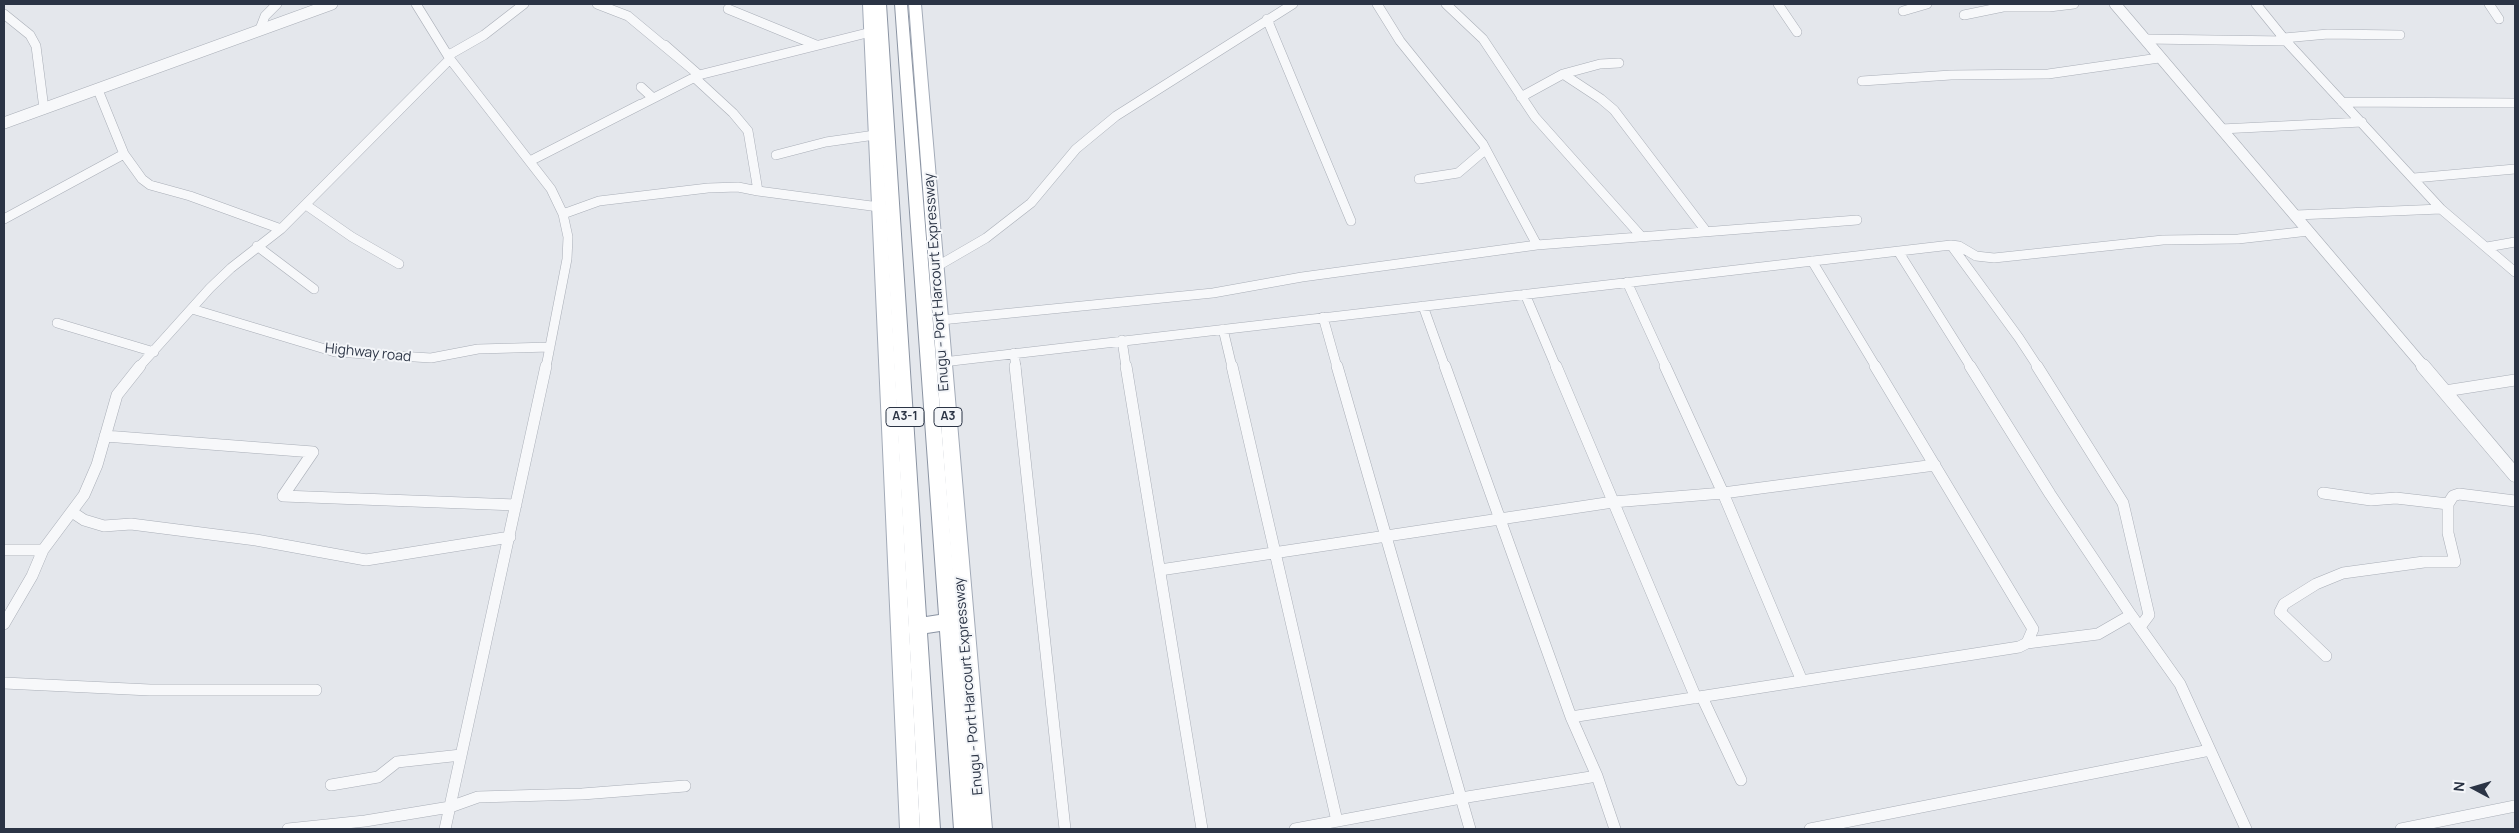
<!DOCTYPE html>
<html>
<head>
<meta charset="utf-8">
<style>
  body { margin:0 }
  #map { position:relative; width:2519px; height:833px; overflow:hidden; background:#e4e7ec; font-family:Manrope,sans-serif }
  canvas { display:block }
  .frame { position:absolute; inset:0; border:5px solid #2b3445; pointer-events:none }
  .north { position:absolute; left:2449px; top:763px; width:50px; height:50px; -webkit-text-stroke:4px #f4f6f9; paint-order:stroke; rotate:276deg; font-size:14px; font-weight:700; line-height:20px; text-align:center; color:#2b3445 }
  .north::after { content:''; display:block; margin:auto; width:18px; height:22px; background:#2b3445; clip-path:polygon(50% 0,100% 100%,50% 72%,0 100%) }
</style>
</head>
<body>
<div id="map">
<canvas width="2519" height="833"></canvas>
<div class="frame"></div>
<div class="north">N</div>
</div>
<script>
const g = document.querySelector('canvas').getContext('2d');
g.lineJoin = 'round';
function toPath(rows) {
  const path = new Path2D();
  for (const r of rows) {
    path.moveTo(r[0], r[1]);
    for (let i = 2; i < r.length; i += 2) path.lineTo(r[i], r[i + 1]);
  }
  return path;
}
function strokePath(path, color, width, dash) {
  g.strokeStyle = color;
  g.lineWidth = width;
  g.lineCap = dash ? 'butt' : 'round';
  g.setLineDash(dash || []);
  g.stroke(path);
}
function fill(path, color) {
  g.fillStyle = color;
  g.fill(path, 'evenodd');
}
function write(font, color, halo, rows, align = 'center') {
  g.font = font + ' Manrope,sans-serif';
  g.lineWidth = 4;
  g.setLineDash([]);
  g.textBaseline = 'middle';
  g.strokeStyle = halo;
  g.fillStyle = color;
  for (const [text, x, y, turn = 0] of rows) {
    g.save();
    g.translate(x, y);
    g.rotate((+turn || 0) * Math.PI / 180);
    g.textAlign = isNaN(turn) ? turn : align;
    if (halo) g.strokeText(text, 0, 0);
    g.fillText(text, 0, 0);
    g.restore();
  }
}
const minorFar1 = toPath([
  [416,4,450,59,551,189,563,214,568,237,567,259,546,367],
  [597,4,628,16,699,75,665,45],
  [1377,4,1400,41,1483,144,1537,245],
  [1446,4,1483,39,1535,117,1641,236],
  [1778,4,1797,32],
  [2256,4,2286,41,2441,209,2515,272],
  [2489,4,2499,19],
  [728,9,816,45],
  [1903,11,1927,4],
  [4,14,30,35,36,46,44,109],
  [1964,15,2003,7,2049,7,2074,4],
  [1267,19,1351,221],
  [260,29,265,16,277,4],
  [2284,38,2328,34,2400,35],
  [2145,39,2286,41],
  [449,55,484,35,524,4],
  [1563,74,1600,64,1619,63],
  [695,78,733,113,748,131,758,191,879,207],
  [1862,81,1951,75,2048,74,2159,58],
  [641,87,653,98],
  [98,90,124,154,142,179,150,185,190,196,281,229],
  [1521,97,1563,74,1601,99,1614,110,1706,231],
  [2342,102,2515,103],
  [641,104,530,161,699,75,871,32],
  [2221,129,2362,122],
  [776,155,826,142,875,135],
  [2414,178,2515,169],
  [1419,179,1458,173,1485,150],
  [306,205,352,237,399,264],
  [563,214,599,201,708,188,738,187,758,191],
  [2296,215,2441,209],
  [4,219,124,154],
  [1951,245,2019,338,2038,367],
  [257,246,314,289],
  [2487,247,2515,242],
  [1898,251,1971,367],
  [1812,261,1876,367],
  [936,267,986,238,1031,203,1076,149,1116,116,1293,4],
  [1627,282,1666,367],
  [1525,294,1556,367],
  [1423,306,1445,367],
  [192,309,335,352,431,358,478,349,550,347],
  [1323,317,1337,367],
  [941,320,1213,293,1302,277,1537,245,1857,220],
  [57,323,154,352],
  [1223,329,1232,367],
  [1122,340,1126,367],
  [1014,353,1016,367],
  [943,362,1951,245,1959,246,1976,256,1994,258,2163,240,2238,239,2309,231],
  [139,367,210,288,231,268,281,229,450,59]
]);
const minor = toPath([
  [1015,366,1065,829],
  [1126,366,1202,829],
  [1232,366,1337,821],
  [1337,366,1470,829],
  [1445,366,1571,717,1597,776,1615,829],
  [1556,366,1696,698],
  [1665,366,1723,493,1802,681],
  [1970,366,2050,494,2131,615],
  [2037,366,2123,503,2149,615,2140,627],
  [2445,391,2515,380],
  [105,436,313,452,283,496],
  [2323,493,2371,500,2396,498,2448,504],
  [283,496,516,505],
  [72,512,84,520,104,526,131,524,256,540,366,560,510,537],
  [4,550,43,550],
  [1160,570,1613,502,1723,493,1935,465],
  [4,624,32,576,43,550,84,495,97,465,117,395,140,366],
  [2027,643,2098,634,2131,615,2180,684,2246,829],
  [2326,656,2280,612,2284,604,2316,584,2343,573,2424,562,2455,562,2448,533,2448,504,2453,496,2459,494,2515,501],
  [4,683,150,690,316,690],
  [1702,697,1741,780],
  [1571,717,2019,647,2027,643,2033,629,1875,366],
  [331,785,378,777,397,762,461,755],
  [288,829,365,821,450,807,478,797,582,794,685,786],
  [445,829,546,366],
  [1295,829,1461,798,1597,776],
  [1810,829,2210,750],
  [2401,829,2515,806]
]);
const tertiaryFar1 = toPath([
  [2115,4,2424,367],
  [4,123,332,4]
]);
const tertiary = toPath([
  [2423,366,2515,475]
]);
const primary = toPath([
  [863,4,875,4,920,829,900,829,863,4],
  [909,4,921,4,992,829,972,829,909,4]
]);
const trunk = toPath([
  [874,4,886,4,926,617,939,615,895,4,907,4,974,829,954,829,940,631,927,633,940,829,920,829,874,4]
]);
strokePath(minorFar1, '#a9aeb7', 10);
strokePath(minor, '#a9aeb7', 12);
strokePath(tertiaryFar1, '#a9aeb7', 12);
strokePath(tertiary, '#a9aeb7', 15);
strokePath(primary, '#a3abb8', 2);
strokePath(trunk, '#8b94a3', 2);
strokePath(minorFar1, '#f7f8fa', 9);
strokePath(minor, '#f7f8fa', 11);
strokePath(tertiaryFar1, '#f7f8fa', 11);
strokePath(tertiary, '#f7f8fa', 14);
fill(primary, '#fff');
fill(trunk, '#fff');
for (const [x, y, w] of [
  [905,417,38],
  [948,417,28]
]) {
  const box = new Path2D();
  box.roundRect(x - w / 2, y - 9.5, w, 19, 4);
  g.fillStyle = '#f4f6f9';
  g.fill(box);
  strokePath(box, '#2b3445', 1);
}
write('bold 12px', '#2b3445', null, [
  ["A3-1",905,417],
  ["A3",948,417]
]);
write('14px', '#2b3445', '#f4f6f9', [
  ["Enugu - Port Harcourt Expressway",937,282,-94],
  ["Highway road",368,353,6],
  ["Enugu - Port Harcourt Expressway",969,686,-95]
]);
</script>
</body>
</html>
